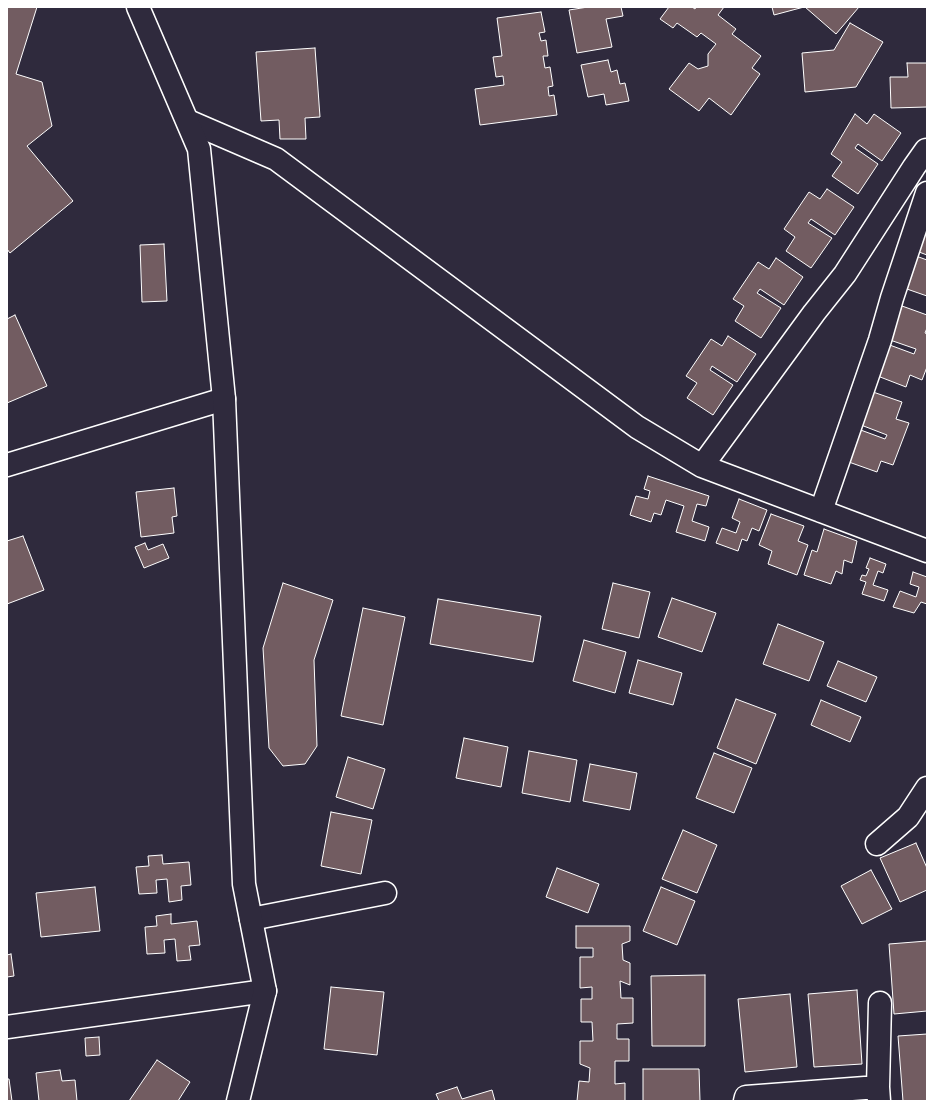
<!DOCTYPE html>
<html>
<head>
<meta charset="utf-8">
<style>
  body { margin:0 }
  #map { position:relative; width:934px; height:1108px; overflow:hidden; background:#2f2a3d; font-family:Kalam,sans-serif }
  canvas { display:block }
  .frame { position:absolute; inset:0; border:8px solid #fff; pointer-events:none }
</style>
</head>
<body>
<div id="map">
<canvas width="934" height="1108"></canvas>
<div class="frame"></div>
</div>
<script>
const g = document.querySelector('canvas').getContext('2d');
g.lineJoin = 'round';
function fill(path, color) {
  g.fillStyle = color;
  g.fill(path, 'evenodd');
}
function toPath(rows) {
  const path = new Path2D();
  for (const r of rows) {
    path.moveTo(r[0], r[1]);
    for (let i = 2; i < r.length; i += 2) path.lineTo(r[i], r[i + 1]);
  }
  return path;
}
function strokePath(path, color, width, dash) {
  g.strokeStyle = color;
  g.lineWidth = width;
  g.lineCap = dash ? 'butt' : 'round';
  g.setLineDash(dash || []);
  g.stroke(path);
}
const building = toPath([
  [7,7,37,7,16,74,42,82,52,126,27,146,73,201,10,253,7,249,7,7],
  [588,7,621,7,623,16,606,19,612,47,577,53,569,10,588,7],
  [669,7,692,7,695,9,696,7,724,7,718,15,736,29,732,34,761,56,752,68,760,74,731,115,709,98,699,111,669,89,689,63,698,69,708,66,708,54,716,44,701,33,697,37,677,23,673,28,660,19,669,7],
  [772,7,804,7,774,15,772,7],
  [805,7,859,7,836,34,805,7],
  [541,12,545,32,539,33,541,41,546,40,548,56,543,56,545,68,550,67,553,86,548,87,549,96,554,95,557,115,480,125,475,89,504,85,503,76,496,77,493,57,502,56,497,18,541,12],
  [850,23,883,42,856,87,805,92,802,53,834,50,850,23],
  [315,48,320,117,305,118,306,139,280,139,279,120,261,121,256,52,315,48],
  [608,60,611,72,617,70,620,84,625,83,629,101,606,105,604,94,588,97,581,65,608,60],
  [907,63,927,63,927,107,891,108,890,77,908,77,907,63],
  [855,114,867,124,874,114,901,133,882,161,858,144,855,148,878,164,858,194,832,176,842,162,831,154,855,114],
  [827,189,854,207,835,235,811,219,808,223,832,238,811,268,786,251,795,237,784,229,809,192,820,199,827,189],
  [927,229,927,255,919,252,927,229],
  [164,244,167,301,142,302,140,245,164,244],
  [916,256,927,260,927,296,904,288,916,256],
  [776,258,803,277,784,305,760,289,757,293,781,308,761,338,735,321,744,306,733,299,758,262,769,269,776,258],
  [902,306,927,315,927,328,925,333,927,334,927,367,922,380,910,375,906,387,875,375,887,344,914,354,916,349,890,340,902,306],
  [15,315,47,386,7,403,7,319,15,315],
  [728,336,756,354,737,382,712,366,710,370,733,385,713,415,687,398,697,383,686,376,711,339,722,346,728,336],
  [873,392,902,402,896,419,909,423,893,465,881,461,877,472,846,461,858,429,885,439,887,435,861,425,873,392],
  [648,476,709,496,706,506,697,504,692,521,709,527,705,541,676,532,684,506,666,500,661,515,654,513,651,522,630,515,636,496,648,499,650,491,644,489,648,476],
  [174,488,177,516,172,517,174,533,141,537,136,492,174,488],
  [739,499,767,510,759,531,752,528,747,541,742,539,738,551,716,543,722,528,736,533,740,522,732,518,739,499],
  [771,514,804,526,798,541,808,545,797,575,768,564,772,551,759,545,771,514],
  [824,529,857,541,852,563,844,560,842,574,836,571,831,584,804,575,812,550,817,552,824,529],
  [23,536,44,590,7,604,7,541,23,536],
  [145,543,148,550,163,544,169,558,144,568,135,547,145,543],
  [870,558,886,564,883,573,878,571,873,585,888,590,884,601,862,594,866,582,860,580,862,575,866,576,869,569,866,568,870,558],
  [913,572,927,577,927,604,921,602,914,613,893,607,900,591,916,597,919,587,910,584,913,572],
  [283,583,333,600,314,660,317,746,305,764,283,766,269,748,263,648,283,583],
  [613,583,650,592,639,638,602,629,613,583],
  [672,598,716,613,702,652,658,637,672,598],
  [438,599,541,616,533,662,430,644,438,599],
  [363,608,405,617,383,725,341,716,363,608],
  [778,624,824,642,809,681,763,664,778,624],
  [584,640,626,652,615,693,573,681,584,640],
  [638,660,682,673,673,705,629,693,638,660],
  [838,661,877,677,866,702,827,686,838,661],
  [736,699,776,714,756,764,717,748,736,699],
  [821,700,861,717,850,742,811,725,821,700],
  [464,738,508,747,501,787,456,778,464,738],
  [529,751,577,760,570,802,522,793,529,751],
  [714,753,752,768,734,813,696,798,714,753],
  [348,757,385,769,373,809,336,797,348,757],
  [590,764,637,773,630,810,583,801,590,764],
  [331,812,372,820,361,874,321,866,331,812],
  [683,830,717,845,697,893,662,879,683,830],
  [916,843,927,868,927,890,900,902,880,858,916,843],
  [162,855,163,864,189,862,191,885,181,886,182,900,169,902,167,879,156,880,157,893,139,894,136,867,149,866,148,856,162,855],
  [557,868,599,884,588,913,546,897,557,868],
  [871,870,892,909,862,924,841,886,871,870],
  [95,887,100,931,41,937,36,893,95,887],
  [661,887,695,901,677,945,643,931,661,887],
  [171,914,171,924,197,921,200,945,189,946,191,960,177,961,175,939,164,940,165,953,147,954,145,927,157,926,156,916,171,914],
  [576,926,630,926,630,941,622,944,623,960,630,963,630,985,620,981,621,998,633,998,633,1023,617,1024,617,1039,629,1039,629,1061,615,1061,615,1084,625,1083,625,1101,577,1101,579,1081,589,1082,590,1068,580,1064,580,1041,593,1041,592,1022,581,1022,581,999,592,999,592,987,580,988,580,957,593,957,593,948,576,948,576,926],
  [927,941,927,1011,894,1014,889,944,927,941],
  [11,954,14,976,7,977,7,955,11,954],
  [705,975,705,1046,652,1046,651,976,705,975],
  [331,987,384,992,377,1055,324,1049,331,987],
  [857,990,862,1064,814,1067,808,994,857,990],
  [790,994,797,1067,745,1072,738,999,790,994],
  [927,1034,927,1101,903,1101,898,1036,927,1034],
  [99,1037,100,1055,86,1056,85,1038,99,1037],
  [157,1060,190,1082,178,1101,129,1101,157,1060],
  [643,1069,699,1069,700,1101,643,1101,643,1069],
  [60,1070,62,1081,75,1080,77,1101,39,1101,36,1073,60,1070],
  [7,1079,9,1079,12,1101,7,1101,7,1079],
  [457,1087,462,1099,492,1090,495,1101,439,1101,436,1094,457,1087]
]);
fill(building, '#725c61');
strokePath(building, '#fff', 1);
const minor = toPath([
  [188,121,276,159,637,427,702,466,927,551],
  [7,465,224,399],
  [702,466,814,313,845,274,914,167,926,150,927,151],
  [821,511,880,340,892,298,927,193],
  [877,844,908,817,927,788],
  [251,919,385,893],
  [7,1027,265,991],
  [745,1101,746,1097,878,1087],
  [879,1101,878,1087,880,1003]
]);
const tertiary = toPath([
  [138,7,199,149,224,399,244,884,265,991,238,1101]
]);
strokePath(minor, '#fff', 25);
strokePath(tertiary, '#fff', 25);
strokePath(minor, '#2f2a3d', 22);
strokePath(tertiary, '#2f2a3d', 22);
</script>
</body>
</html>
